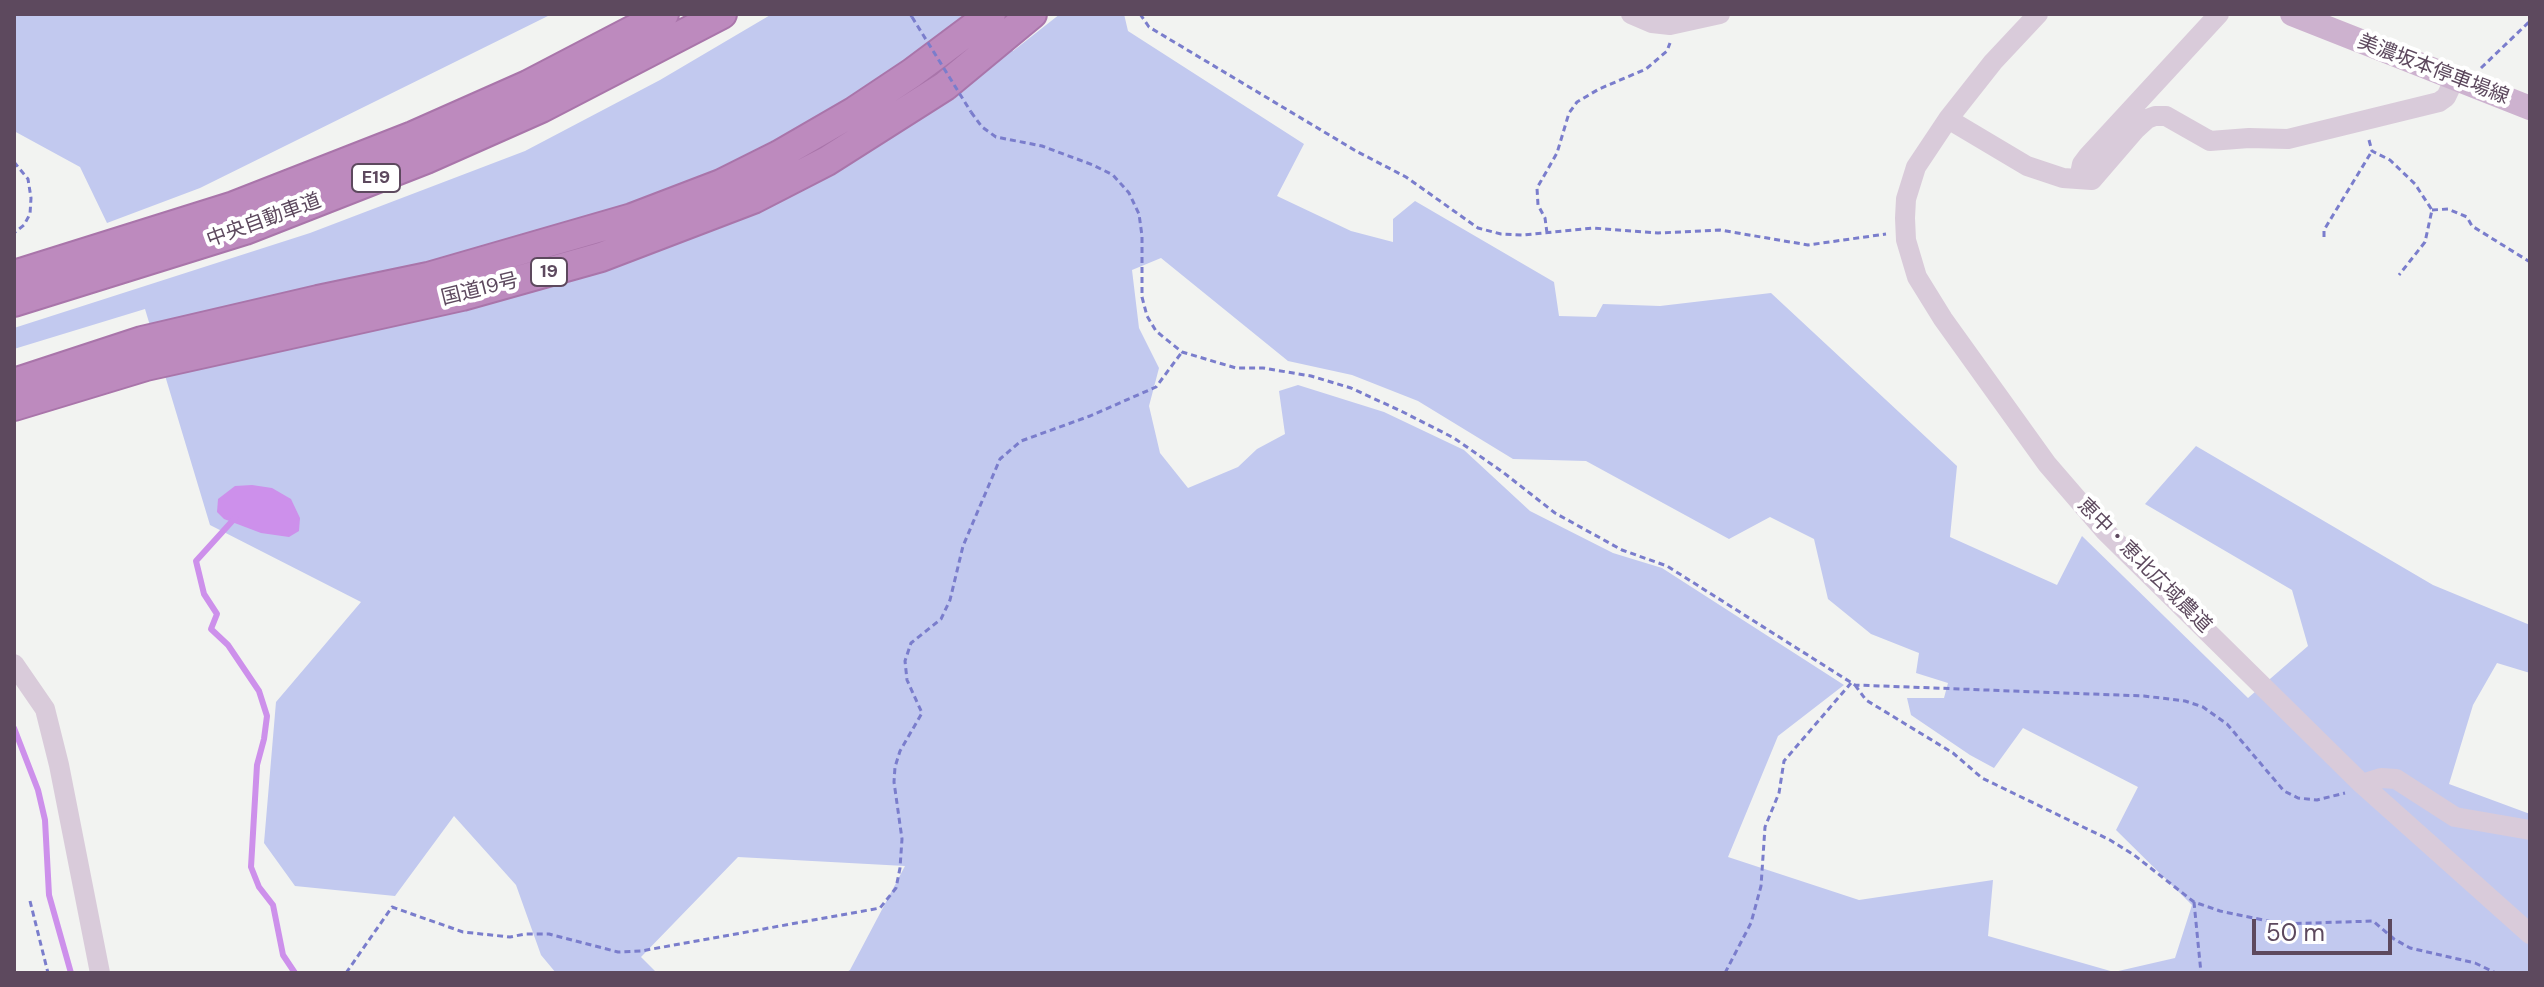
<!DOCTYPE html>
<html>
<head>
<meta charset="utf-8">
<style>
  body { margin:0 }
  #map { position:relative; width:2544px; height:987px; overflow:hidden; background:#f2f3f1; font-family:"DM Sans",sans-serif }
  canvas { display:block }
  .frame { position:absolute; inset:0; border:16px solid #5d495e; pointer-events:none }
  .scale { position:absolute; left:2252px; top:919px; width:140px; height:36px; box-sizing:border-box; border:4px solid #5d495e; border-top:0; padding-left:10px; font-size:24px; line-height:28px; white-space:nowrap; color:#5d495e; -webkit-text-stroke:6px #fff; paint-order:stroke }
</style>
</head>
<body>
<div id="map">
<canvas width="2544" height="987"></canvas>
<div class="frame"></div>
<div class="scale">50 m</div>
</div>
<script>
const g = document.querySelector('canvas').getContext('2d');
g.lineJoin = 'round';
function fill(path, color) {
  g.fillStyle = color;
  g.fill(path, 'evenodd');
}
function toPath(rows) {
  const path = new Path2D();
  for (const r of rows) {
    path.moveTo(r[0], r[1]);
    for (let i = 2; i < r.length; i += 2) path.lineTo(r[i], r[i + 1]);
  }
  return path;
}
function strokePath(path, color, width, dash) {
  g.strokeStyle = color;
  g.lineWidth = width;
  g.lineCap = dash ? 'butt' : 'round';
  g.setLineDash(dash || []);
  g.stroke(path);
}
function write(font, color, halo, rows, align = 'center') {
  g.font = font + ' "DM Sans","Noto Sans JP",sans-serif';
  g.lineWidth = 8;
  g.setLineDash([]);
  g.textBaseline = 'middle';
  g.strokeStyle = halo;
  g.fillStyle = color;
  for (const [text, x, y, turn = 0] of rows) {
    g.save();
    g.translate(x, y);
    g.rotate((+turn || 0) * Math.PI / 180);
    g.textAlign = isNaN(turn) ? turn : align;
    if (halo) g.strokeText(text, 0, 0);
    g.fillText(text, 0, 0);
    g.restore();
  }
}
fill(toPath([
  [14,14,552,14,200,188,107,223,80,167,14,131],
  [772,14,980,14,1013,51,1060,14,1124,14,1128,31,1304,144,1277,196,1351,231,1393,242,1393,219,1415,201,1554,282,1559,316,1596,317,1603,304,1660,306,1771,293,1957,466,1950,537,2057,585,2082,536,2248,698,2308,646,2292,590,2145,504,2196,446,2433,585,2530,625,2530,673,2497,663,2473,705,2449,784,2530,814,2530,973,845,973,850,970,905,866,738,857,641,957,657,973,556,973,541,955,516,885,454,816,395,896,295,886,264,843,276,702,361,602,210,525,145,309,14,349,14,328,310,233,525,151,660,80],
  [1161,258,1288,361,1352,375,1418,401,1513,459,1586,461,1729,539,1770,517,1814,539,1828,599,1871,634,1919,653,1916,673,1948,683,1944,698,1907,698,1911,715,1970,755,1994,768,2023,728,2138,787,2116,830,2192,905,2175,958,2114,972,1988,936,1993,880,1859,900,1728,857,1778,736,1844,685,1662,568,1613,553,1530,511,1464,450,1384,412,1298,385,1279,391,1285,434,1257,449,1238,467,1188,488,1160,453,1149,406,1159,368,1139,328,1132,270]
]), '#c2c9ef');
fill(toPath([
  [252,485,272,488,291,499,300,518,299,531,289,537,261,533,224,519,217,512,218,499,235,486]
]), '#cd90eb');
strokePath(toPath([
  [235,518,196,561,204,594,217,614,211,629,228,645,259,691,267,716,264,739,257,765,251,867,259,887,273,905,283,955,295,973],
  [14,728,38,790,45,820,49,895,71,973]
]), '#cd90eb', 6);
const highway = toPath([
  [14,275,234,206,413,136,528,85,664,14],
  [14,302,245,230,426,159,541,108,722,14],
  [14,383,142,341,318,300,428,277,632,218,721,184,779,155,855,111,912,73,991,14],
  [14,406,146,366,462,296,601,257,753,199,827,161,945,86,1032,14]
]);
strokePath(highway, '#a975aa', 32);
strokePath(toPath([
  [910,14,912,17],
  [1140,14,1149,27,1356,151,1406,177,1478,228,1501,234,1524,235,1593,228,1658,233,1720,230,1808,245,1886,234],
  [2481,68,2530,21],
  [971,112,982,127,996,137,1042,146,1093,165,1113,175,1129,193,1139,214,1142,236,1142,297,1147,316,1156,331,1182,352,1236,368,1263,368,1311,376,1351,388,1403,412,1454,438,1504,473,1555,513,1622,550,1667,566,1855,685,2144,696,2185,701,2203,707,2227,724,2284,791,2298,798,2317,800,2345,793],
  [2369,140,2372,151,2390,160,2415,184,2432,210,2425,242,2399,275],
  [14,162,28,179,31,198,30,214,24,225,14,233],
  [2432,210,2448,209,2467,217,2472,226,2530,262],
  [1547,233,1545,218,1538,205,1537,188,1557,153,1569,113,1577,102,1599,89,1646,69,1667,51,1670,43],
  [2324,237,2324,230,2372,151],
  [1855,685,1866,700,1953,753,1982,778,2110,840,2134,855,2194,902,2220,911,2282,924,2373,921,2394,939,2410,948,2475,963,2496,973],
  [30,901,48,973],
  [2194,902,2201,973],
  [346,973,392,907,463,932,510,937,525,934,549,934,618,952,641,951,880,908,896,888,900,868,902,839,894,782,895,767,900,751,922,713,907,680,905,661,911,643,941,619,950,600,963,546,1000,459,1021,441,1090,416,1156,387,1182,352],
  [1725,973,1751,923,1761,886,1765,827,1779,793,1784,761,1851,683]
]), '#7a7dcc', 3, [6, 4]);
strokePath(toPath([
  [1631,14,1652,23,1670,25,1720,14],
  [2038,14,1993,62,1948,119,1916,167,1906,199,1905,218,1906,240,1917,277,1943,319,2047,464,2104,530,2362,784,2530,934],
  [1948,119,2027,166,2063,178,2092,180,2136,129,2147,119,2155,116,2166,116,2210,141,2249,138,2288,139,2439,102,2446,97,2455,78],
  [2079,179,2082,164,2088,156,2219,14],
  [14,664,45,709,59,765,100,973],
  [2362,784,2381,778,2396,779,2455,817,2530,830]
]), '#d9cbda', 20);
strokePath(toPath([
  [2292,14,2530,108]
]), '#cdb2cf', 24);
strokePath(highway, '#bd8abe', 28);
strokePath(toPath([
  [912,17,971,112]
]), '#7a7dcc', 3, [6, 4]);
for (const [x, y, w] of [
  [376,178,48],
  [549,272,36]
]) {
  const box = new Path2D();
  box.roundRect(x - w / 2, y - 14, w, 28, 6);
  g.fillStyle = '#fff';
  g.fill(box);
  strokePath(box, '#5d495e', 2);
}
write('bold 18px', '#5d495e', null, [
  ["E19",376,178],
  ["19",549,272]
]);
write('20px', '#5d495e', '#fff', [
  ["美濃坂本停車場線",2433,70,21],
  ["中央自動車道",264,221,-20],
  ["国道19号",480,290,-14],
  ["恵中・恵北広域農道",2144,566,45]
]);
</script>
</body>
</html>
